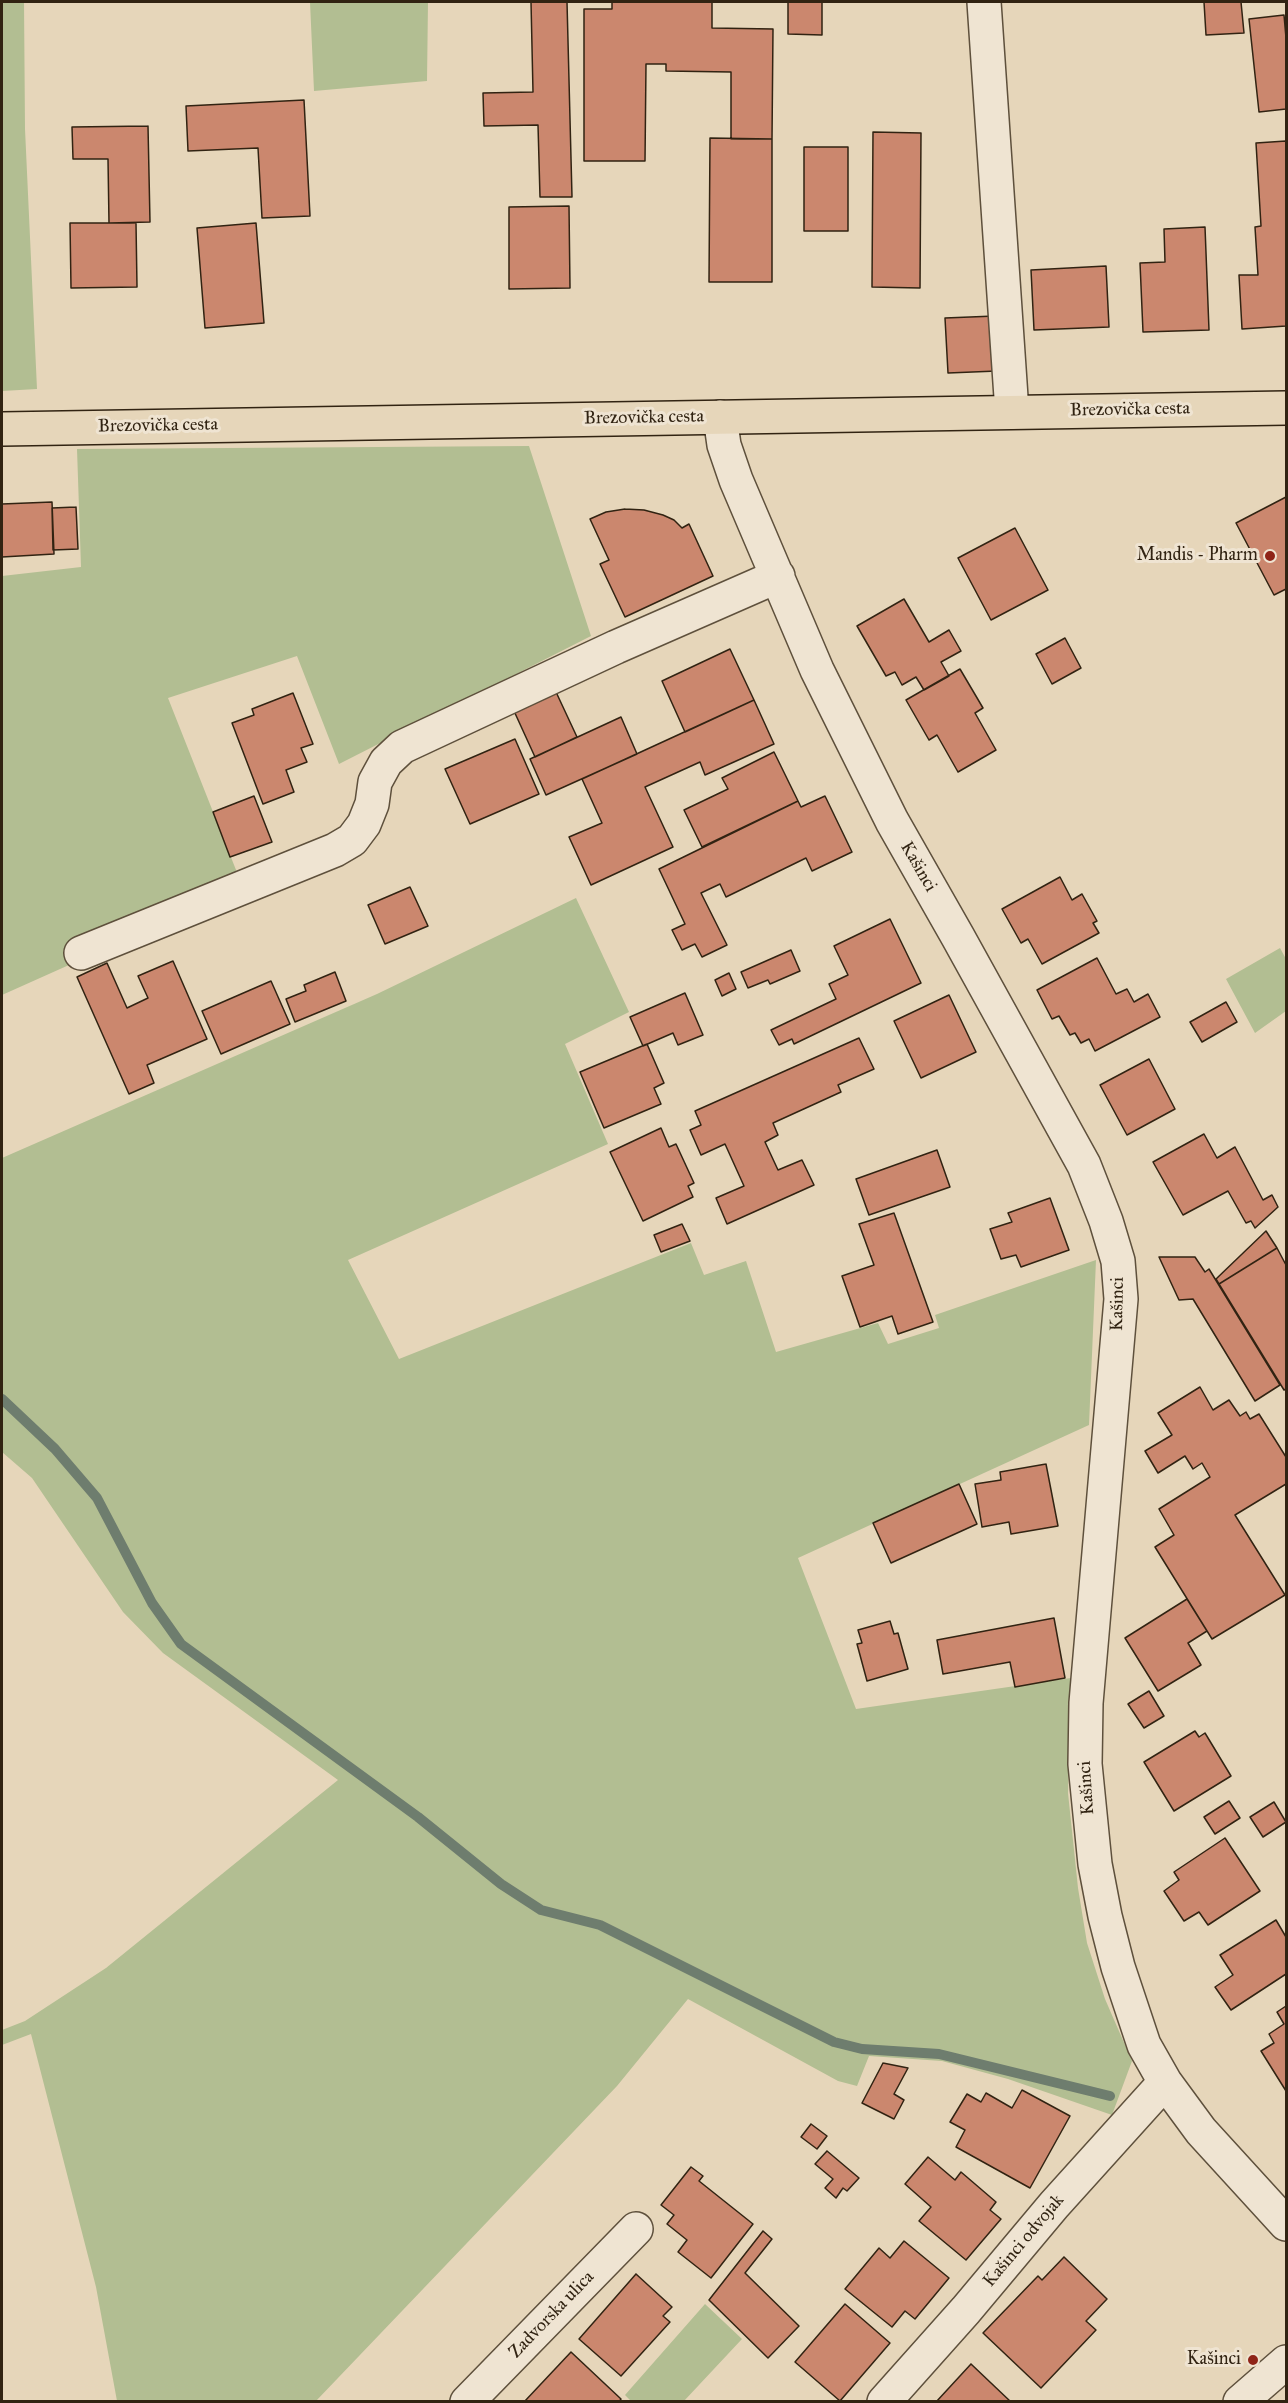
<!DOCTYPE html>
<html>
<head>
<meta charset="utf-8">
<style>
  body { margin:0 }
  #map { position:relative; width:1288px; height:2403px; overflow:hidden; background:#e6d6ba; font-family:"IM FELL Great Primer",serif }
  canvas { display:block }
  .frame { position:absolute; inset:0; border:3px solid #312312; pointer-events:none }
</style>
</head>
<body>
<div id="map">
<canvas width="1288" height="2403"></canvas>
<div class="frame"></div>
</div>
<script>
const g = document.querySelector('canvas').getContext('2d');
g.lineJoin = 'round';
function fill(path, color) {
  g.fillStyle = color;
  g.fill(path, 'evenodd');
}
function toPath(rows) {
  const path = new Path2D();
  for (const r of rows) {
    path.moveTo(r[0], r[1]);
    for (let i = 2; i < r.length; i += 2) path.lineTo(r[i], r[i + 1]);
  }
  return path;
}
function strokePath(path, color, width, dash) {
  g.strokeStyle = color;
  g.lineWidth = width;
  g.lineCap = dash ? 'butt' : 'round';
  g.setLineDash(dash || []);
  g.stroke(path);
}
function write(font, color, halo, rows, align = 'center') {
  g.font = font + ' "IM FELL Great Primer",serif';
  g.lineWidth = 6;
  g.setLineDash([]);
  g.textBaseline = 'middle';
  g.strokeStyle = halo;
  g.fillStyle = color;
  for (const [text, x, y, turn = 0] of rows) {
    g.save();
    g.translate(x, y);
    g.rotate((+turn || 0) * Math.PI / 180);
    g.textAlign = isNaN(turn) ? turn : align;
    if (halo) g.strokeText(text, 0, 0);
    g.fillText(text, 0, 0);
    g.restore();
  }
}
fill(toPath([
  [2,2,24,2,25,129,37,389,2,391],
  [310,2,428,2,427,81,314,91],
  [529,446,591,636,339,764,297,656,168,698,238,875,68,943,69,965,2,995,2,576,81,567,77,449],
  [576,898,629,1012,565,1044,608,1144,348,1260,399,1359,691,1243,704,1275,746,1261,776,1352,878,1323,888,1344,939,1328,935,1315,1096,1260,1089,1425,798,1558,856,1709,1071,1678,1068,1793,1078,1888,1087,1943,1105,1999,1132,2061,1112,2115,1008,2079,942,2061,869,2056,857,2086,838,2081,688,1999,617,2086,316,2401,117,2401,96,2287,31,2034,2,2045,2,2030,25,2021,106,1968,338,1780,163,1653,123,1612,32,1478,2,1452,2,1158,377,994],
  [1280,948,1286,959,1286,1011,1255,1033,1226,979],
  [705,2304,742,2339,684,2401,631,2401,625,2395]
]), '#b2be92');
strokePath(toPath([
  [2,1399,55,1449,97,1498,152,1603,181,1644,418,1817,501,1884,541,1910,600,1925,834,2042,862,2049,939,2054,1110,2096]
]), '#6e7d6e', 10);
const building = toPath([
  [531,2,567,2,572,197,540,197,538,125,484,126,483,93,533,92,531,2],
  [612,2,712,2,712,28,773,29,772,139,731,139,731,72,666,71,666,64,646,64,645,161,584,161,584,9,612,9,612,2],
  [788,2,822,2,822,35,788,34,788,2],
  [1204,2,1241,2,1244,33,1206,35,1204,2],
  [1284,15,1286,38,1286,109,1259,112,1249,19,1284,15],
  [304,100,310,216,262,218,258,148,188,151,186,106,304,100],
  [148,126,150,222,109,223,108,159,73,159,72,127,148,126],
  [873,132,921,133,920,288,872,287,873,132],
  [710,138,772,139,772,282,709,282,710,138],
  [1286,141,1286,326,1242,329,1239,275,1258,275,1255,227,1261,226,1256,143,1286,141],
  [804,147,848,147,848,231,804,231,804,147],
  [569,206,570,288,509,289,509,207,569,206],
  [70,223,136,223,137,287,71,288,70,223],
  [256,223,264,323,205,328,197,228,256,223],
  [1205,227,1209,330,1143,332,1140,263,1165,262,1164,229,1205,227],
  [1106,266,1109,327,1034,330,1031,270,1106,266],
  [995,316,997,371,948,373,945,318,995,316],
  [1286,497,1286,589,1274,595,1236,523,1286,497],
  [52,502,54,554,2,557,2,504,52,502],
  [76,507,78,549,53,550,52,508,76,507],
  [625,509,644,510,663,515,674,520,682,528,689,524,713,576,625,617,600,564,609,560,590,519,606,512,625,509],
  [1015,528,1048,590,991,620,958,558,1015,528],
  [904,599,929,642,949,630,961,651,941,662,949,676,924,690,916,677,902,685,895,672,886,676,857,626,904,599],
  [1065,638,1081,668,1052,684,1036,654,1065,638],
  [730,649,754,700,685,732,662,681,730,649],
  [960,669,983,708,975,713,996,750,958,772,937,735,929,740,906,700,960,669],
  [556,692,577,737,535,757,514,711,556,692],
  [293,693,313,744,301,748,307,762,286,770,294,792,263,804,232,723,254,715,252,709,293,693],
  [754,700,774,744,705,775,700,762,645,787,673,847,591,885,569,837,602,823,582,779,754,700],
  [621,717,637,754,546,795,530,759,621,717],
  [515,739,539,794,470,824,445,769,515,739],
  [774,752,798,801,702,847,684,810,728,789,722,778,774,752],
  [254,796,272,842,230,857,213,812,254,796],
  [825,796,852,852,812,871,806,858,726,897,720,884,701,893,727,945,702,957,695,944,682,950,672,930,685,924,659,869,798,801,801,807,825,796],
  [1060,877,1072,900,1082,894,1097,921,1093,923,1099,933,1042,964,1028,939,1021,943,1002,909,1060,877],
  [410,887,428,926,385,944,368,905,410,887],
  [890,919,921,983,794,1044,792,1039,779,1045,771,1030,836,999,829,984,848,975,834,946,890,919],
  [791,950,800,971,770,984,768,980,748,988,741,972,791,950],
  [1097,958,1116,994,1127,989,1134,1002,1148,994,1160,1017,1095,1051,1089,1039,1081,1043,1075,1033,1070,1035,1059,1016,1052,1019,1037,990,1097,958],
  [173,961,207,1039,147,1065,154,1083,129,1094,77,977,107,963,127,1008,148,998,138,976,173,961],
  [335,972,346,1001,295,1022,286,999,306,991,304,985,335,972],
  [729,973,736,989,722,996,715,980,729,973],
  [271,981,290,1024,221,1054,202,1011,271,981],
  [685,993,703,1035,678,1045,673,1033,643,1046,630,1017,685,993],
  [949,995,976,1052,921,1078,894,1021,949,995],
  [1226,1002,1237,1022,1202,1042,1190,1022,1226,1002],
  [859,1038,874,1069,838,1085,841,1092,773,1123,778,1135,765,1142,778,1170,802,1160,814,1185,727,1224,716,1198,744,1186,725,1144,701,1155,690,1130,701,1125,695,1111,859,1038],
  [647,1044,664,1083,654,1088,661,1104,604,1128,580,1072,647,1044],
  [1149,1059,1175,1109,1127,1135,1100,1085,1149,1059],
  [661,1128,669,1147,676,1144,694,1183,688,1186,693,1197,643,1221,610,1152,661,1128],
  [1204,1134,1217,1158,1235,1147,1263,1200,1272,1195,1278,1207,1255,1228,1251,1221,1246,1223,1228,1191,1183,1215,1153,1162,1204,1134],
  [937,1150,950,1187,869,1215,856,1179,937,1150],
  [1050,1198,1069,1250,1021,1267,1016,1255,1001,1259,990,1229,1012,1222,1008,1213,1050,1198],
  [894,1213,933,1322,898,1334,892,1316,860,1327,842,1276,874,1265,859,1224,894,1213],
  [682,1224,690,1241,661,1252,654,1235,682,1224],
  [1266,1231,1277,1248,1219,1284,1216,1279,1266,1231],
  [1277,1248,1286,1265,1286,1389,1284,1390,1219,1284,1277,1248],
  [1159,1257,1195,1257,1205,1272,1209,1269,1280,1385,1255,1401,1193,1299,1179,1300,1159,1257],
  [1200,1387,1213,1410,1229,1400,1240,1416,1246,1412,1250,1419,1259,1414,1286,1457,1286,1484,1235,1515,1285,1595,1212,1639,1155,1547,1174,1535,1159,1509,1210,1477,1202,1463,1193,1469,1185,1456,1158,1473,1145,1451,1172,1435,1158,1413,1200,1387],
  [1046,1464,1058,1526,1011,1534,1009,1522,982,1527,975,1484,1001,1480,1000,1472,1046,1464],
  [959,1484,977,1524,891,1563,873,1523,959,1484],
  [1187,1599,1207,1631,1188,1643,1201,1665,1158,1691,1125,1638,1187,1599],
  [1054,1618,1065,1678,1015,1687,1010,1662,943,1674,937,1640,1054,1618],
  [890,1621,894,1634,898,1633,908,1669,867,1681,857,1644,862,1643,858,1630,890,1621],
  [1149,1691,1164,1716,1144,1728,1128,1704,1149,1691],
  [1195,1731,1199,1737,1205,1733,1231,1776,1174,1811,1144,1762,1195,1731],
  [1229,1801,1240,1818,1215,1834,1204,1817,1229,1801],
  [1274,1802,1286,1822,1263,1837,1250,1817,1274,1802],
  [1225,1838,1260,1891,1208,1925,1199,1912,1184,1921,1164,1891,1179,1880,1174,1872,1225,1838],
  [1276,1920,1286,1937,1286,1974,1231,2010,1215,1987,1233,1975,1220,1955,1276,1920],
  [1286,2006,1286,2091,1261,2051,1274,2043,1269,2034,1284,2024,1277,2012,1286,2006],
  [883,2063,908,2068,894,2094,904,2100,894,2119,862,2103,883,2063],
  [1022,2090,1070,2116,1030,2188,956,2147,965,2130,950,2122,967,2094,981,2102,986,2093,1012,2108,1022,2090],
  [811,2124,827,2136,817,2149,801,2137,811,2124],
  [827,2151,859,2178,847,2191,843,2188,836,2198,825,2188,833,2179,815,2164,827,2151],
  [928,2157,955,2180,961,2172,996,2202,990,2210,1001,2219,966,2260,919,2221,931,2207,905,2184,928,2157],
  [691,2167,703,2176,699,2181,753,2224,711,2278,678,2252,687,2240,667,2224,674,2215,661,2205,691,2167],
  [763,2231,772,2239,745,2273,799,2326,768,2358,709,2300,763,2231],
  [904,2241,949,2278,915,2319,905,2311,892,2327,845,2289,879,2248,890,2258,904,2241],
  [1064,2257,1107,2299,1086,2321,1096,2330,1041,2388,983,2333,1038,2276,1042,2280,1064,2257],
  [636,2274,672,2307,663,2316,670,2322,621,2376,579,2339,636,2274],
  [845,2304,890,2343,840,2401,795,2362,845,2304],
  [571,2352,621,2399,619,2402,524,2402,571,2352],
  [971,2364,1011,2402,936,2402,971,2364]
]);
fill(building, '#cb876e');
strokePath(building, '#312312', 1.5);
const minor = toPath([
  [984,2,1012,412],
  [720,417,724,445,736,480,817,670,892,821,958,937,1084,1165,1106,1221,1118,1261,1121,1299,1086,1703,1085,1764,1095,1864,1105,1916,1118,1967,1144,2045,1165,2082,1201,2131,1286,2224],
  [81,953,335,850,352,840,364,824,372,804,375,782,386,762,402,747,616,647,778,576],
  [467,2402,636,2229],
  [884,2402,966,2310,1054,2205,1165,2082],
  [1240,2402,1286,2362]
]);
const major = toPath([
  [2,429,1286,408]
]);
strokePath(minor, '#5e503c', 36);
strokePath(major, '#312312', 36);
strokePath(minor, '#efe4d2', 33);
strokePath(major, '#e6d6ba', 33);
for (const [x, y, r, color] of [
  [1270,556,6,"#8f2418"],
  [1253,2360,6,"#8f2418"]
]) {
  const dot = new Path2D();
  dot.arc(x, y, r, 0, 2 * Math.PI);
  g.fillStyle = color;
  g.fill(dot);
  strokePath(dot, '#efe4d2', 2);
}
write('18px', '#312312', '#efe4d2', [
  ["Brezovička cesta",1130,410,-1],
  ["Brezovička cesta",644,418,-1],
  ["Brezovička cesta",158,426,-1],
  ["Kašinci",918,867,60],
  ["Kašinci",1118,1304,-89],
  ["Kašinci",1087,1788,-94],
  ["Kašinci odvojak",1024,2241,-50],
  ["Zadvorska ulica",552,2315,-46]
]);
write('18px', '#312312', '#efe4d2', [
  ["Mandis - Pharm",1258,556],
  ["Kašinci",1241,2360]
], 'right');
</script>
</body>
</html>
